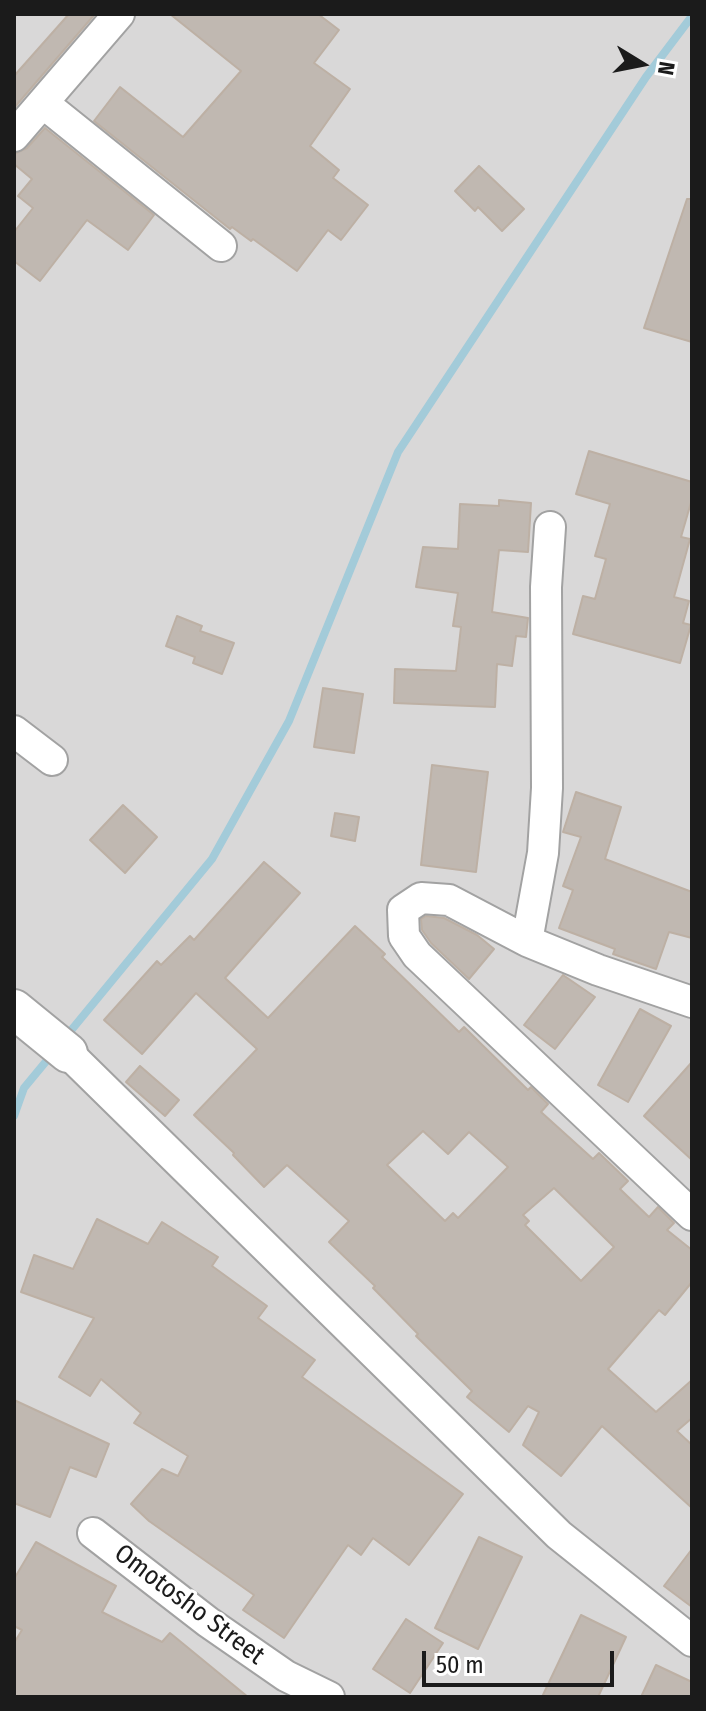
<!DOCTYPE html>
<html>
<head>
<meta charset="utf-8">
<style>
  body { margin:0 }
  #map { position:relative; width:706px; height:1711px; overflow:hidden; background:#ece9e1; font-family:"Fira Sans Condensed",sans-serif }
  canvas { display:block }
  .frame { position:absolute; inset:0; border:16px solid #1b1b1b; pointer-events:none }
  .north { position:absolute; left:602px; top:24px; width:80px; height:80px; -webkit-text-stroke:6px #fff; paint-order:stroke; rotate:100deg; font-size:22px; font-weight:700; line-height:32px; text-align:center; color:#1b1b1b }
  .north::after { content:''; display:block; margin:auto; width:28px; height:36px; background:#1b1b1b; clip-path:polygon(50% 0,100% 100%,50% 72%,0 100%) }
  .scale { position:absolute; left:422px; top:1651px; width:192px; height:36px; box-sizing:border-box; border:4px solid #1b1b1b; border-top:0; padding-left:10px; font-size:24px; line-height:28px; white-space:nowrap; color:#1b1b1b; -webkit-text-stroke:6px #fff; paint-order:stroke }
</style>
</head>
<body>
<div id="map">
<canvas width="706" height="1711"></canvas>
<div class="frame"></div>
<div class="north">N</div>
<div class="scale">50 m</div>
</div>
<script>
const g = document.querySelector('canvas').getContext('2d');
g.lineJoin = 'round';
function fill(path, color) {
  g.fillStyle = color;
  g.fill(path, 'evenodd');
}
function toPath(rows) {
  const path = new Path2D();
  for (const r of rows) {
    path.moveTo(r[0], r[1]);
    for (let i = 2; i < r.length; i += 2) path.lineTo(r[i], r[i + 1]);
  }
  return path;
}
function strokePath(path, color, width, dash) {
  g.strokeStyle = color;
  g.lineWidth = width;
  g.lineCap = dash ? 'butt' : 'round';
  g.setLineDash(dash || []);
  g.stroke(path);
}
function write(font, color, halo, rows, align = 'center') {
  g.font = font + ' "Fira Sans Condensed",sans-serif';
  g.lineWidth = 6;
  g.setLineDash([]);
  g.textBaseline = 'middle';
  g.strokeStyle = halo;
  g.fillStyle = color;
  for (const [text, x, y, turn = 0] of rows) {
    g.save();
    g.translate(x, y);
    g.rotate((+turn || 0) * Math.PI / 180);
    g.textAlign = isNaN(turn) ? turn : align;
    if (halo) g.strokeText(text, 0, 0);
    g.fillText(text, 0, 0);
    g.restore();
  }
}
fill(toPath([
  [14,14,692,14,692,1697,14,1697]
]), '#d9d8d8');
strokePath(toPath([
  [64,1039,212,859,289,721,398,452,646,77,692,16],
  [14,1116,24,1088,53,1053]
]), '#a3cbd9', 8);
const building = toPath([
  [69,14,95,14,14,108,14,76,69,14],
  [170,14,318,14,339,30,314,63,350,89,310,146,339,170,333,178,368,205,341,240,328,230,297,271,253,239,251,241,232,227,230,229,94,121,120,87,183,137,241,71,170,14],
  [45,128,154,215,128,250,87,220,40,281,14,261,14,232,33,208,18,196,32,179,14,164,14,154,27,148,45,128],
  [479,166,524,209,502,231,478,207,475,211,455,191,479,166],
  [687,199,692,199,692,342,644,328,687,199],
  [589,451,692,482,692,499,681,537,690,539,674,597,689,601,683,623,691,625,680,663,573,634,583,596,595,599,606,559,595,556,610,504,576,494,589,451],
  [499,500,531,503,528,552,499,550,492,612,528,618,526,637,516,636,512,666,497,664,495,707,394,703,395,669,456,671,461,627,453,626,458,593,416,587,423,547,458,549,460,504,499,506,499,500],
  [177,616,202,626,200,631,234,643,222,674,193,663,195,657,166,646,177,616],
  [323,688,363,694,354,753,314,747,323,688],
  [432,765,488,772,476,872,421,865,432,765],
  [576,792,621,807,605,859,692,892,692,938,669,932,656,969,613,954,615,949,559,928,573,890,563,886,581,837,563,832,576,792],
  [123,805,157,837,125,873,90,840,123,805],
  [335,813,359,817,355,841,331,836,335,813],
  [264,862,300,893,225,978,268,1018,355,926,385,954,382,957,459,1032,464,1027,528,1090,531,1087,548,1104,541,1112,593,1159,599,1153,628,1181,620,1189,649,1217,658,1207,674,1223,667,1230,692,1250,692,1282,665,1315,659,1310,608,1369,656,1412,692,1380,692,1418,677,1431,692,1445,692,1508,602,1426,561,1476,523,1445,539,1412,528,1406,509,1432,467,1397,472,1391,416,1336,418,1334,373,1288,375,1286,329,1242,349,1221,287,1165,264,1187,233,1155,234,1153,194,1115,257,1049,196,993,142,1054,104,1020,157,961,161,965,190,936,194,940,264,862],
  [423,1131,448,1154,469,1132,508,1167,458,1218,453,1213,445,1221,387,1165,423,1131],
  [554,1188,614,1247,581,1281,525,1225,529,1221,523,1215,554,1188],
  [426,916,444,918,477,935,494,949,469,979,431,943,422,930,421,919,426,916],
  [563,975,595,997,555,1049,524,1025,563,975],
  [640,1009,671,1026,628,1102,598,1085,640,1009],
  [692,1062,692,1160,644,1116,692,1062],
  [140,1066,179,1100,165,1116,126,1082,140,1066],
  [97,1219,148,1244,162,1222,218,1257,212,1266,267,1306,258,1318,315,1360,302,1377,463,1494,409,1565,373,1538,361,1555,348,1545,284,1638,243,1610,254,1595,149,1521,131,1504,162,1469,178,1476,188,1456,134,1423,141,1413,101,1379,90,1396,59,1377,94,1318,21,1292,34,1255,73,1269,97,1219],
  [14,1400,109,1444,96,1477,70,1467,50,1517,14,1503,14,1400],
  [479,1537,522,1557,478,1649,435,1628,479,1537],
  [36,1542,116,1586,102,1612,162,1642,170,1633,248,1697,14,1697,14,1643,22,1630,14,1626,14,1579,36,1542],
  [692,1549,692,1607,664,1586,692,1549],
  [581,1615,626,1637,598,1697,542,1697,581,1615],
  [406,1619,443,1643,410,1693,373,1669,406,1619],
  [656,1665,692,1682,692,1697,641,1697,656,1665]
]);
fill(building, '#c0b8b1');
strokePath(building, '#bdb0a4', 2);
const minor = toPath([
  [43,103,221,246],
  [14,136,119,14],
  [14,731,52,760],
  [527,941,543,853,547,788,546,587,550,527],
  [692,1002,598,970,527,941,449,900,421,898,403,910,404,936,417,955,692,1215],
  [68,1053,559,1535,692,1641],
  [93,1533,208,1622,286,1676,329,1697]
]);
const tertiary = toPath([
  [14,1009,68,1053]
]);
strokePath(minor, '#a2a2a2', 34);
strokePath(tertiary, '#a2a2a2', 42);
strokePath(minor, '#fff', 30);
strokePath(tertiary, '#fff', 38);
write('26px', '#1b1b1b', '#fff', [
  ["Omotosho Street",189,1605,37]
]);
</script>
</body>
</html>
